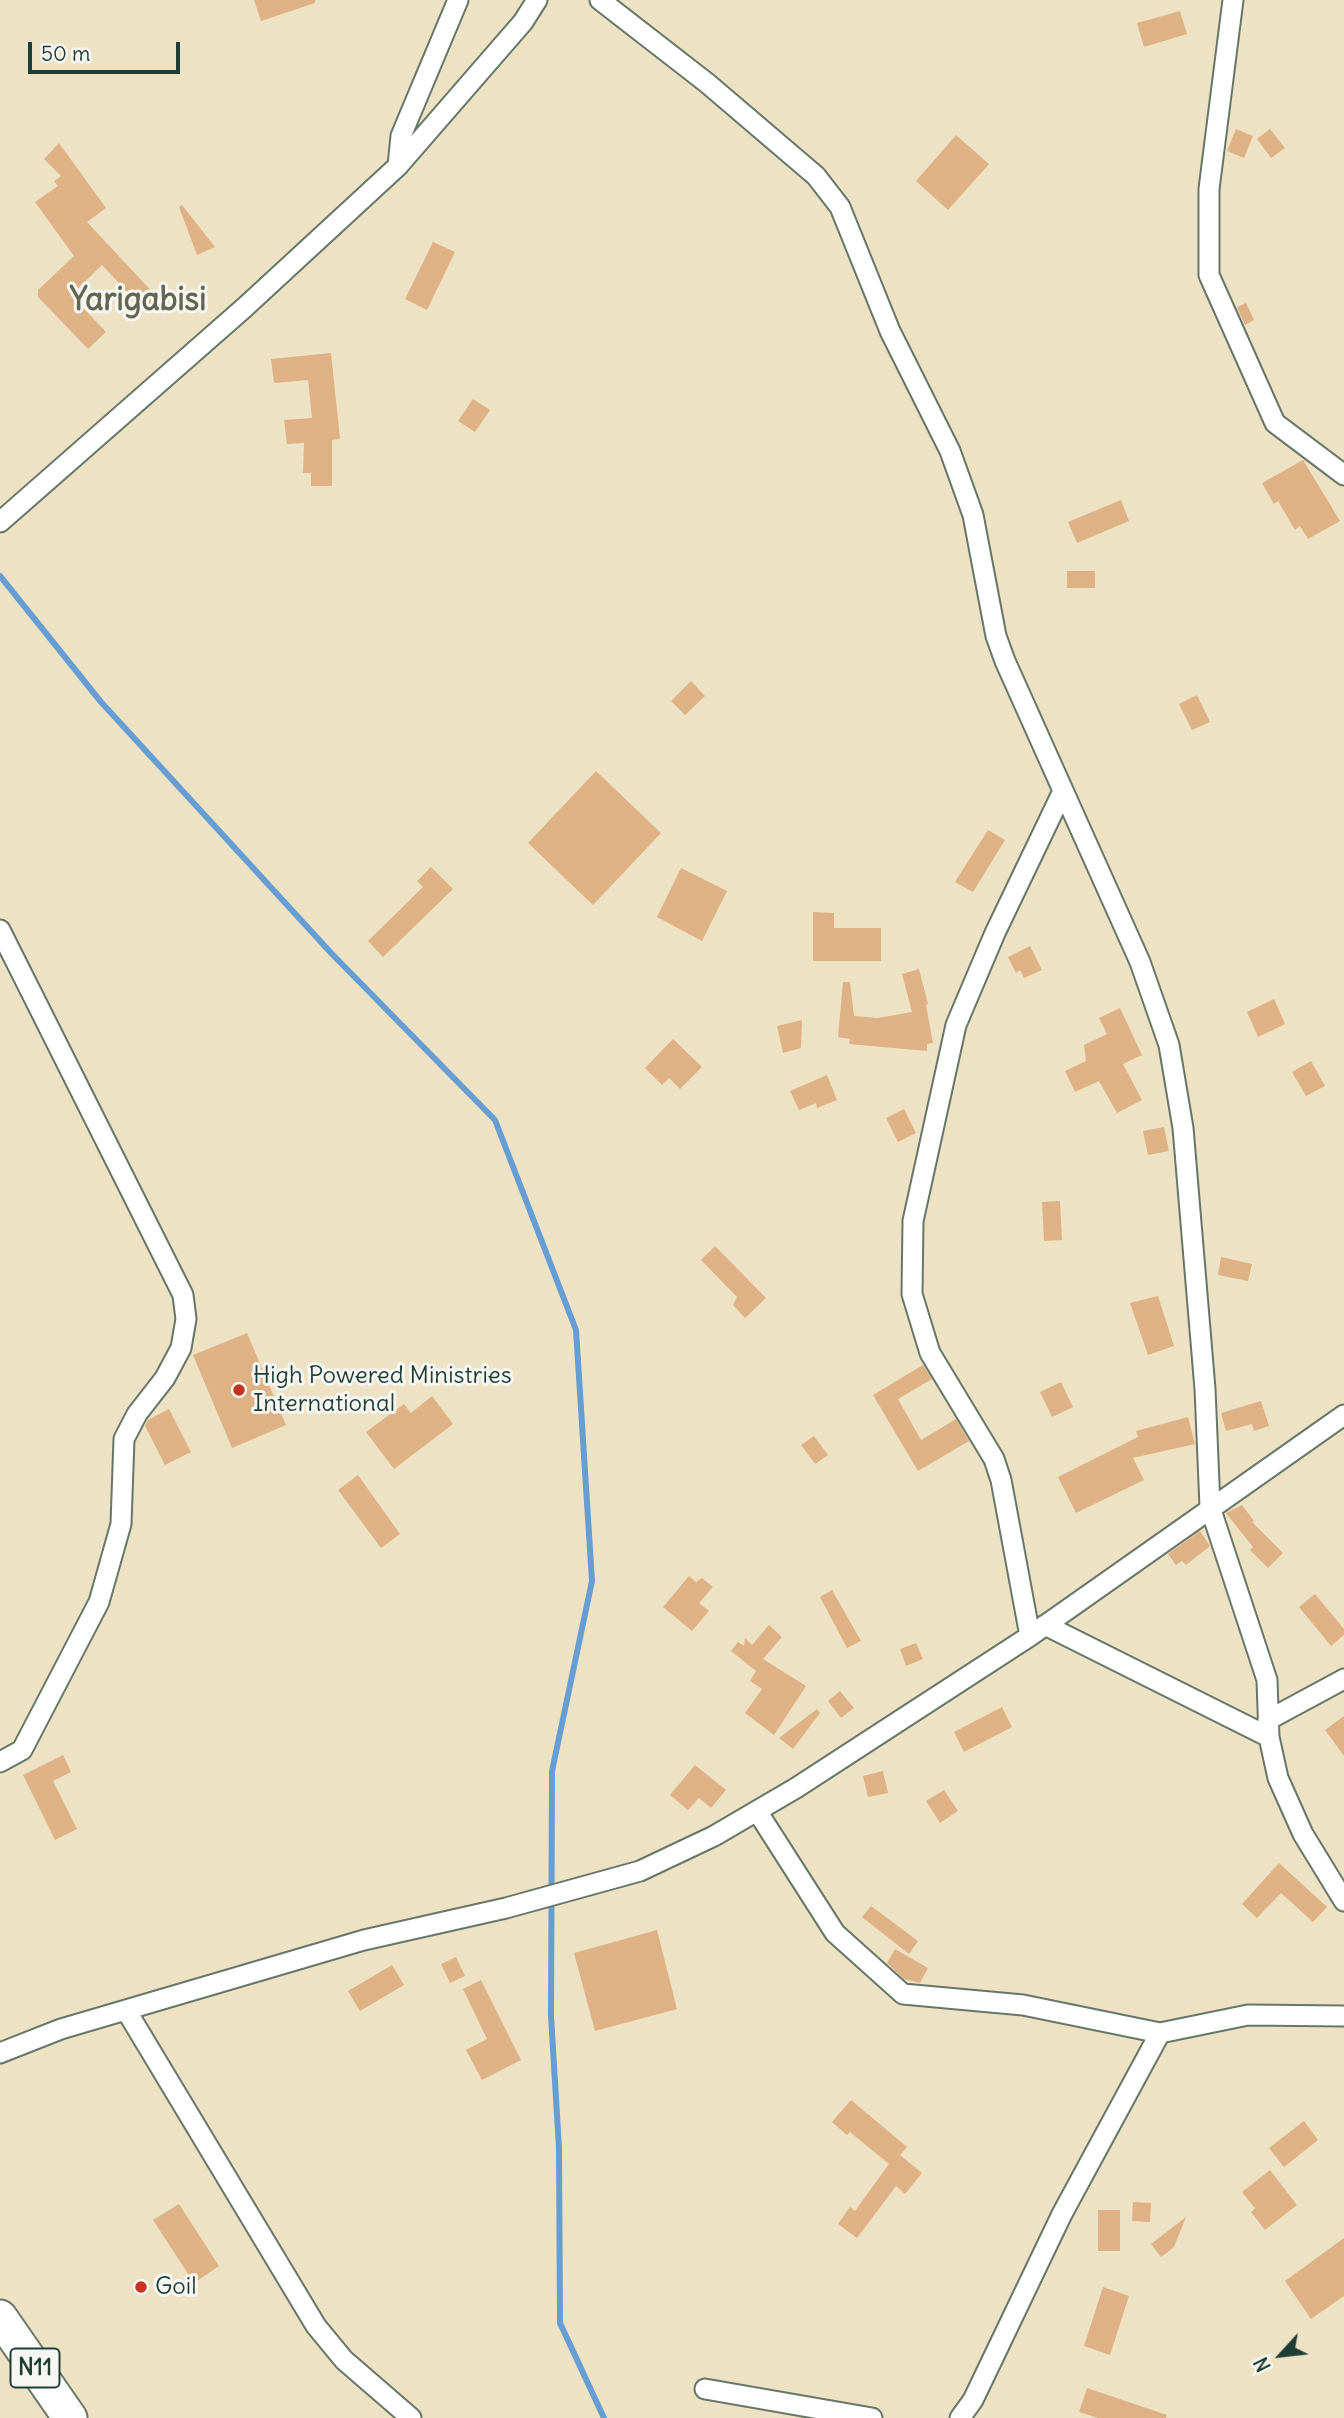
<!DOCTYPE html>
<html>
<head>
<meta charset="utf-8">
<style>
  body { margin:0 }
  #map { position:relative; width:1344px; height:2418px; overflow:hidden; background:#eee2c5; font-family:Delius,sans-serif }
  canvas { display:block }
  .north { position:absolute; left:1246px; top:2320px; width:70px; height:70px; -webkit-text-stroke:5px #f6f6f2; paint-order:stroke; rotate:243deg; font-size:19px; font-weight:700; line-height:28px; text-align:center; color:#1f3d34 }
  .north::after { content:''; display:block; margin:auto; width:24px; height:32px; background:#1f3d34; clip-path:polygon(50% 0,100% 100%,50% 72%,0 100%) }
  .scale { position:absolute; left:28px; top:42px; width:152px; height:32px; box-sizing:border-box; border:4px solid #1f3d34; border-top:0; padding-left:9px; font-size:21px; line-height:24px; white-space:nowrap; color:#1f3d34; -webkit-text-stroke:5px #f6f6f2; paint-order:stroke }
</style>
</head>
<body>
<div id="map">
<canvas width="1344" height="2418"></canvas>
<div class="north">N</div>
<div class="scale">50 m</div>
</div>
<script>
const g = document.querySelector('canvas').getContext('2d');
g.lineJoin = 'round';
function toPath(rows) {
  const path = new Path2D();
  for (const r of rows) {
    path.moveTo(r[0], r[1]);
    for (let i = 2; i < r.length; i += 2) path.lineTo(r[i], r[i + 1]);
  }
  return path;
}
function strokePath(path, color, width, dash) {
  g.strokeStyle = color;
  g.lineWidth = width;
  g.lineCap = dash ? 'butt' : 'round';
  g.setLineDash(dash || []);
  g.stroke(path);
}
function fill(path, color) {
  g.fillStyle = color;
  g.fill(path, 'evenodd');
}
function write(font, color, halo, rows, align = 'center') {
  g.font = font + ' Delius,sans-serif';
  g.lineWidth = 6;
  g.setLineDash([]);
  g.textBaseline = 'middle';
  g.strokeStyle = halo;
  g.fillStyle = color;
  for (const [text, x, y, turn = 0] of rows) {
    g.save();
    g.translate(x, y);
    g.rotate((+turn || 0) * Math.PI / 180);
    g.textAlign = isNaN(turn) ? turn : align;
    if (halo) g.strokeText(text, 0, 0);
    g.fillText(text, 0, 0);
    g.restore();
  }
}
strokePath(toPath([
  [0,576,101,702,332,954,495,1120,576,1330,592,1581,552,1771,551,2016,559,2148,560,2323,604,2418]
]), '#669ed4', 6);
fill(toPath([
  [254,0,315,0,315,3,261,21],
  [1180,11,1187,34,1144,47,1137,23],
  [1236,129,1253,136,1244,158,1227,151],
  [1270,129,1285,148,1271,158,1257,139],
  [956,135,989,164,948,210,916,181],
  [59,143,106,208,87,222,159,299,146,312,102,265,71,295,106,332,88,349,38,297,38,290,74,256,35,202,58,186,54,181,61,176,44,159],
  [182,205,215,247,197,255,179,207],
  [433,242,455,252,427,310,405,299],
  [1246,303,1254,320,1245,325,1237,307],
  [331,353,340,439,332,440,332,486,311,486,311,473,303,473,304,443,287,444,284,420,312,418,308,380,274,383,271,359],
  [473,399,490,410,475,432,458,421],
  [1303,460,1340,521,1308,539,1300,526,1295,530,1278,501,1274,504,1262,483],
  [1121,500,1129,521,1077,543,1068,522],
  [1067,571,1095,571,1095,588,1067,588],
  [691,681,705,696,685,715,671,701],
  [1197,695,1210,722,1192,730,1179,704],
  [596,771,661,833,593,905,528,843],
  [988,830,1005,840,973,892,955,882],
  [431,867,453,889,383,957,368,941,423,887,417,881],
  [681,868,727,891,702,941,657,917],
  [813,912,834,913,834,928,881,928,881,961,813,961],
  [1030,946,1042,970,1024,978,1020,970,1016,973,1008,957],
  [919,969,928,1004,926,1005,933,1043,927,1044,927,1051,849,1044,850,1039,838,1037,843,982,850,982,854,1016,878,1018,912,1012,902,974],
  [1274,999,1285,1024,1258,1037,1247,1012],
  [1120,1008,1142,1055,1123,1064,1142,1100,1117,1113,1099,1081,1075,1092,1065,1071,1086,1061,1084,1045,1107,1034,1099,1018],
  [802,1020,801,1048,783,1053,777,1026],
  [673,1039,702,1067,680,1089,669,1078,662,1085,645,1068],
  [1311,1061,1325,1086,1306,1096,1292,1072],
  [827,1075,837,1100,817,1108,816,1103,799,1110,790,1091],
  [904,1109,916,1133,898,1142,886,1118],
  [1164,1127,1169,1151,1148,1155,1143,1131],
  [1060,1201,1062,1240,1044,1241,1042,1202],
  [715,1246,766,1298,745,1318,733,1305,737,1297,701,1260],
  [1221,1257,1252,1264,1248,1281,1218,1275],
  [1158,1296,1174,1346,1148,1355,1130,1303],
  [247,1333,286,1425,232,1448,193,1355],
  [923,1365,932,1379,898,1399,921,1440,956,1419,969,1441,918,1471,873,1395],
  [1061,1382,1073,1407,1052,1417,1040,1392],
  [432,1396,453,1424,394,1469,366,1432,404,1404,411,1413],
  [1261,1401,1269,1426,1254,1431,1252,1424,1226,1431,1221,1413],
  [169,1409,191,1452,165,1465,145,1426,148,1420],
  [1188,1417,1195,1444,1133,1458,1144,1480,1076,1513,1058,1477,1138,1437,1136,1431],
  [814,1436,828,1455,815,1464,801,1445],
  [358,1475,400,1534,381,1548,338,1490],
  [1242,1505,1254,1521,1252,1522,1283,1553,1268,1568,1250,1550,1253,1547,1226,1513],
  [1200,1531,1210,1546,1186,1565,1182,1561,1176,1565,1168,1554],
  [689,1576,696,1582,702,1578,713,1587,699,1603,709,1611,692,1631,663,1607],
  [832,1590,861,1641,847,1648,820,1597],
  [1315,1594,1344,1629,1344,1635,1331,1646,1299,1607],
  [769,1625,782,1637,763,1659,806,1686,774,1735,745,1713,762,1689,750,1681,756,1671,731,1651,738,1642,744,1646,745,1638,752,1645],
  [916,1643,923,1659,906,1666,900,1649],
  [840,1691,854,1708,841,1718,828,1701],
  [1002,1707,1012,1727,964,1752,954,1732],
  [817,1709,820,1713,793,1749,779,1738],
  [1344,1716,1344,1756,1325,1730],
  [63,1755,71,1772,53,1781,77,1829,55,1840,23,1775],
  [695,1765,726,1790,711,1808,699,1798,688,1810,670,1795],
  [883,1771,888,1793,868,1797,863,1776],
  [944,1790,958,1811,940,1823,926,1801],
  [1279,1863,1327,1907,1313,1922,1281,1893,1257,1918,1242,1904],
  [871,1906,918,1941,909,1954,862,1917],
  [657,1930,677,2009,595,2031,574,1953],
  [895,1949,928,1968,920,1983,904,1979,887,1963],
  [456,1957,465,1976,450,1983,441,1964],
  [392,1965,404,1985,360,2011,348,1991],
  [481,1980,521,2060,482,2080,466,2050,487,2039,463,1989],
  [851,2100,907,2147,900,2155,922,2173,905,2194,896,2186,857,2238,838,2224,850,2207,855,2211,889,2164,850,2132,847,2135,832,2122],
  [1304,2121,1318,2140,1284,2167,1269,2148],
  [1270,2170,1297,2205,1265,2230,1251,2212,1255,2208,1242,2192],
  [1133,2202,1151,2203,1150,2222,1132,2221],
  [179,2204,219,2266,194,2283,153,2220],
  [1098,2210,1120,2210,1120,2251,1098,2251],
  [1186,2217,1174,2247,1161,2257,1151,2244],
  [1344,2238,1344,2296,1311,2319,1285,2281],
  [1103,2287,1129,2296,1110,2355,1084,2346],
  [1087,2388,1167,2415,1166,2418,1098,2418,1079,2412]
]), '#deb284');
const minor = toPath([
  [600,0,707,83,816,176,840,207,890,331,950,451,973,515,996,636,1005,661,1140,962,1169,1045,1183,1128,1205,1389,1210,1507,1267,1680,1269,1737,1278,1778,1303,1834,1344,1901],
  [1233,0,1209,189,1209,275,1275,423,1344,475],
  [398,166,401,136,458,0],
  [0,522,244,308,398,166,523,22,537,0],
  [0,930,183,1295,186,1319,181,1348,165,1378,137,1414,124,1439,121,1524,99,1602,22,1750,0,1762],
  [1045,1625,1269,1737],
  [1030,1636,1001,1480,994,1459,930,1353,912,1294,913,1221,956,1025,995,933,1063,791],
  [1268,1720,1344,1679],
  [757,1811,835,1933,903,1994,1023,2005,1160,2033,1248,2015,1344,2016],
  [126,2010,316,2326,344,2360,411,2418],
  [0,2053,61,2029,364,1940,506,1908,640,1871,714,1836,796,1788,1030,1636,1344,1415],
  [705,2389,872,2418],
  [960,2418,973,2400,1062,2214,1160,2033]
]);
const trunk = toPath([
  [0,2317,70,2418]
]);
strokePath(minor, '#677767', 23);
strokePath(trunk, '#677767', 37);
strokePath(minor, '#fff', 19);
strokePath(trunk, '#fff', 33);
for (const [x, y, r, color] of [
  [239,1390,7,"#c8321e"],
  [141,2287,7,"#c8321e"]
]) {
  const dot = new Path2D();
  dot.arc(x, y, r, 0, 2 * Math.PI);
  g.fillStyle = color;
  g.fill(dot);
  strokePath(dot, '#f6f6f2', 2.5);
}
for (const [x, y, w] of [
  [35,2368,49]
]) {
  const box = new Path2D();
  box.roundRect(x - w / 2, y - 19.5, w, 39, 5);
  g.fillStyle = '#f6f6f2';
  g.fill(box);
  strokePath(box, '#1f3d34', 2);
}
write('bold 23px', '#1f3d34', null, [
  ["N11",35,2368]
]);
write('24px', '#1f3d34', '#f6f6f2', [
  ["High Powered Ministries",253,1376],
  ["International",253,1404],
  ["Goil",155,2287]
], 'left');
write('bold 32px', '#626650', '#f6f6f2', [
  ["Yarigabisi",138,301]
]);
</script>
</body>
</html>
